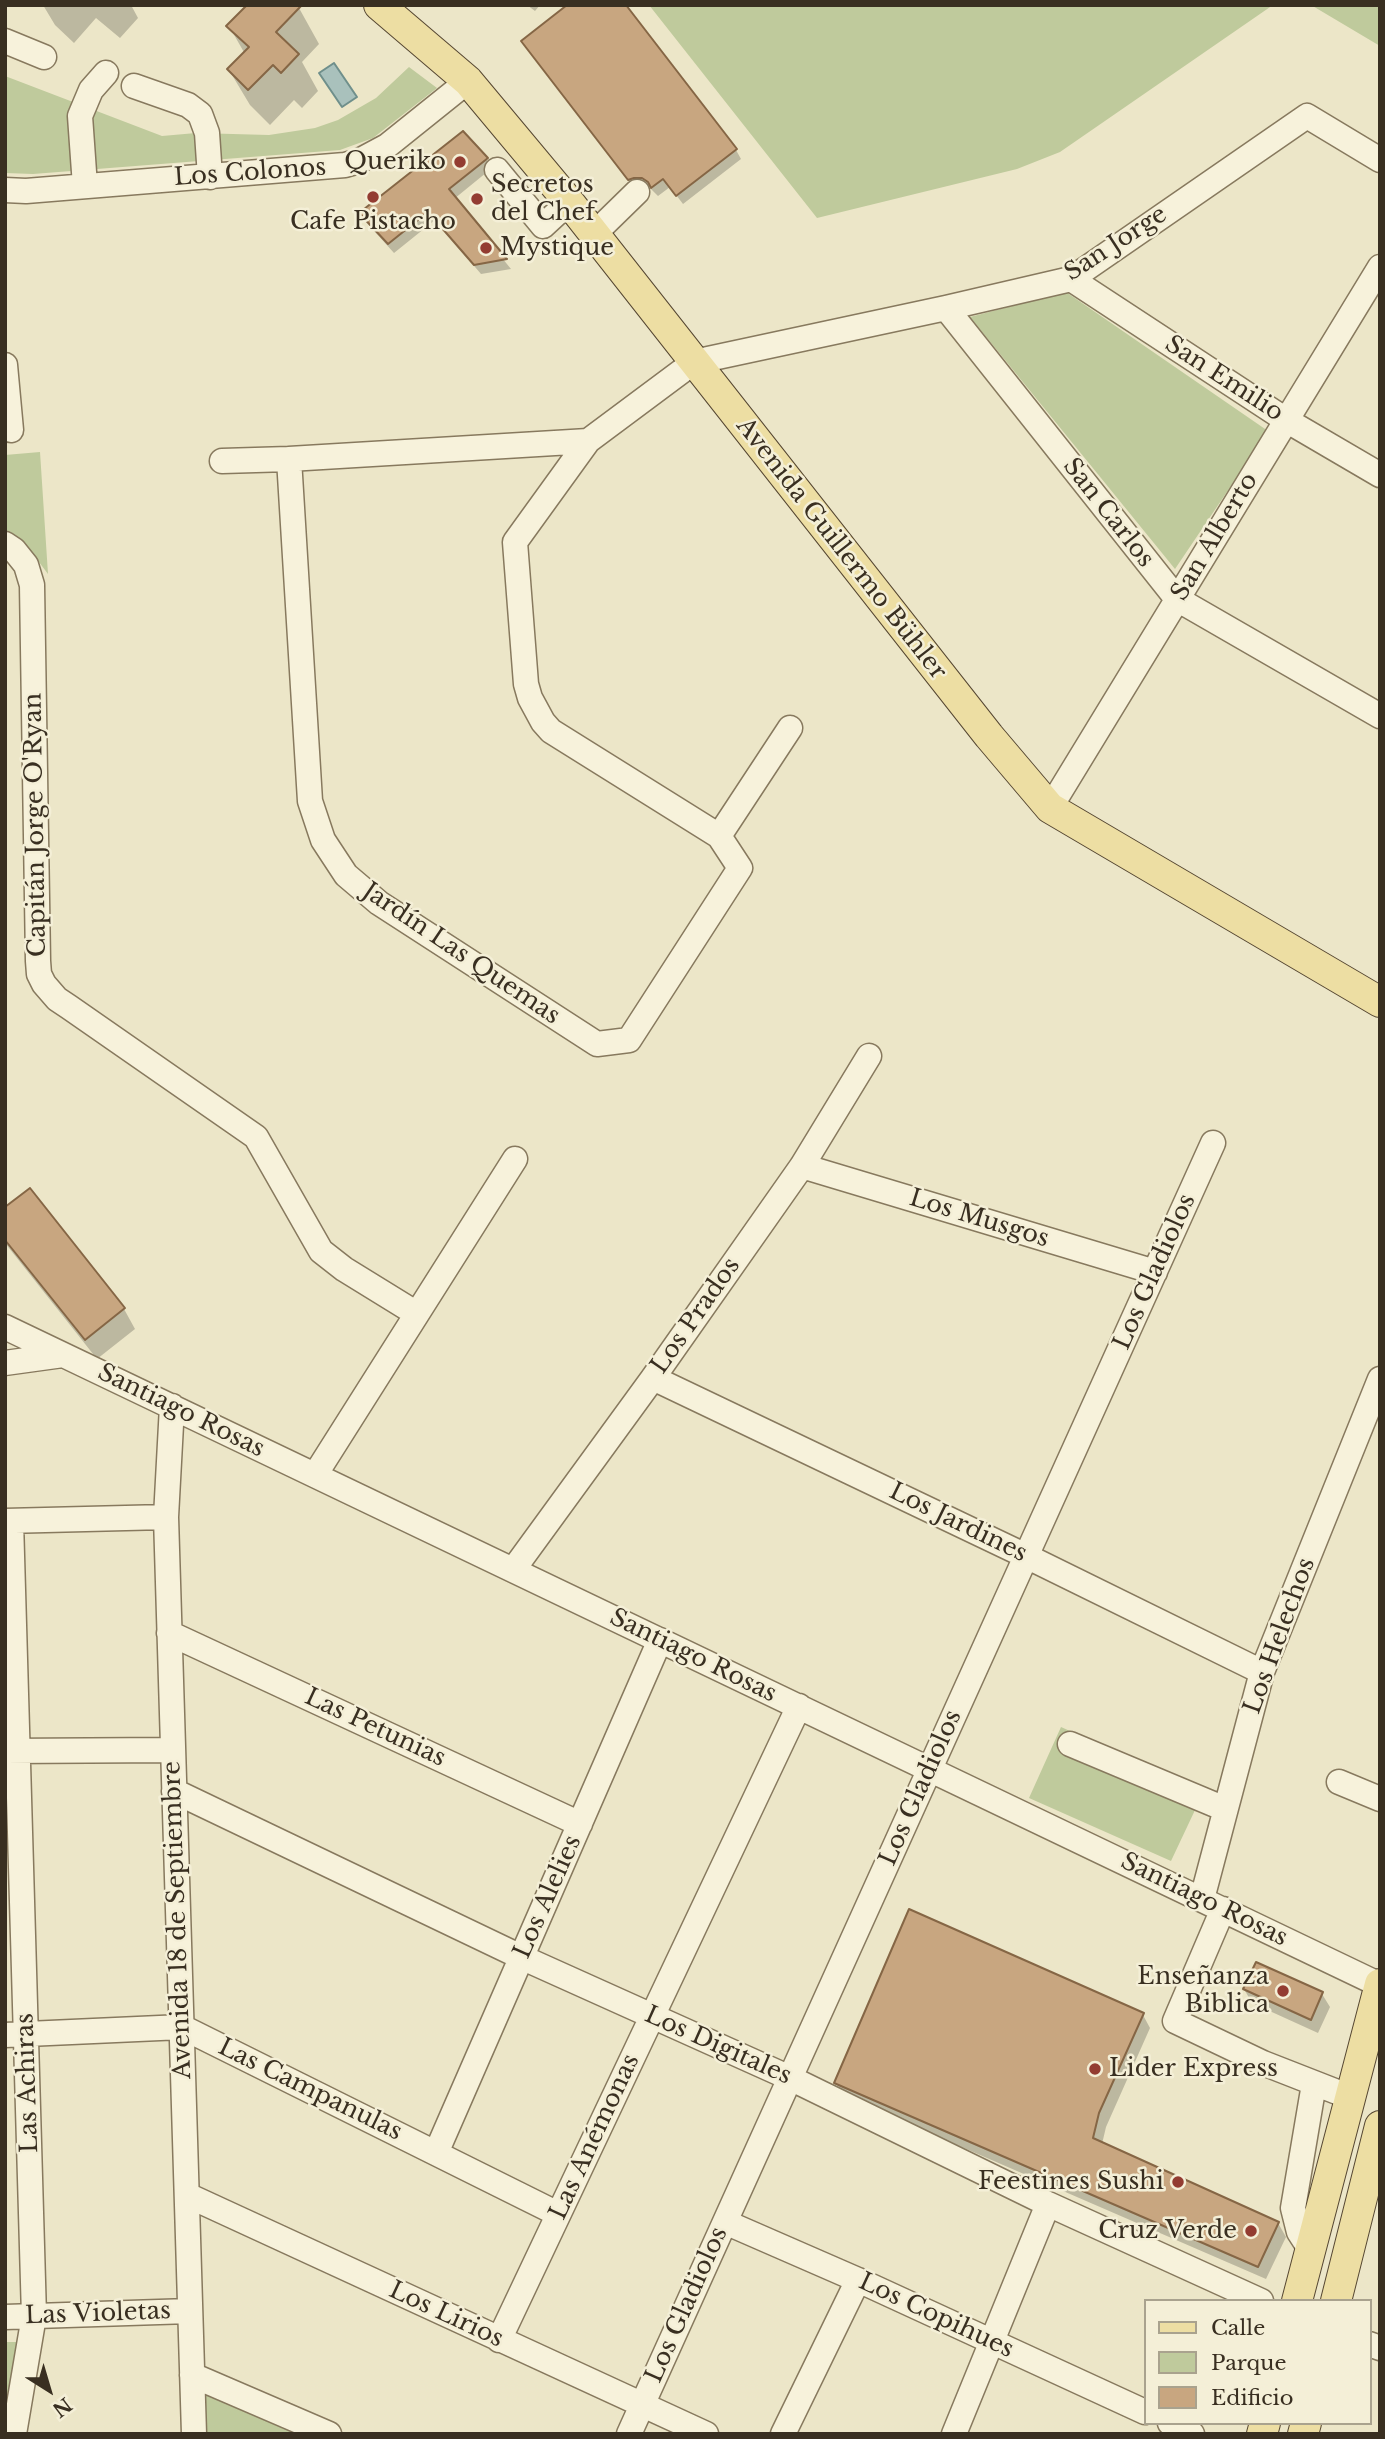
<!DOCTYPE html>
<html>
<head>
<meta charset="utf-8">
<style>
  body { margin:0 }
  #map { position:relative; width:1385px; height:2439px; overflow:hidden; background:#ece6c8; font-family:"Libre Baskerville",serif }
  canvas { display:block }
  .frame { position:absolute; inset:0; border:7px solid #392f21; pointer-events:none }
  .legend { position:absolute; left:1144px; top:2299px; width:228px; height:126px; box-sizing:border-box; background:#f4efd7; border:2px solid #a9a28e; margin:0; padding:9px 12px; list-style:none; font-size:21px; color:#392f21 }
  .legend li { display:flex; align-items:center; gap:14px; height:35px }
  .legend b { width:35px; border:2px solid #a9a28e }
  .north { position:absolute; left:14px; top:2355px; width:70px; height:70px; -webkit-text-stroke:5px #f4efd7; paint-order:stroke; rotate:143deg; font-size:19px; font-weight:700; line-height:28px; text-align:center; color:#392f21 }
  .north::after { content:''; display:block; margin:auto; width:24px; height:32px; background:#392f21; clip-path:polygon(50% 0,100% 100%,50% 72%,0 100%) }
</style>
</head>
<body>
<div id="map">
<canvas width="1385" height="2439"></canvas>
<div class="frame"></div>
<ul class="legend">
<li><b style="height:9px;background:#eddea3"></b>Calle</li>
<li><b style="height:19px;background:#bfca9c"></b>Parque</li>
<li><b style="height:19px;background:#c8a680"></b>Edificio</li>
</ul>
<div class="north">N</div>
</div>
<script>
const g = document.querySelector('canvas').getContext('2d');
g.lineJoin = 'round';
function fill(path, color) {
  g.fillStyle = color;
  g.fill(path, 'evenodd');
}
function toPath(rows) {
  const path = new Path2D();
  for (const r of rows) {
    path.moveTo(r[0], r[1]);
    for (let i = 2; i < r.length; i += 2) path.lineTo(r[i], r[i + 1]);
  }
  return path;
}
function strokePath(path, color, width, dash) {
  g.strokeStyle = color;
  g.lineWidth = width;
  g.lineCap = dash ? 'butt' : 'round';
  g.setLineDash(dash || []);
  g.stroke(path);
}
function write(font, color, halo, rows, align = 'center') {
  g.font = font + ' "Libre Baskerville",serif';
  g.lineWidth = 5;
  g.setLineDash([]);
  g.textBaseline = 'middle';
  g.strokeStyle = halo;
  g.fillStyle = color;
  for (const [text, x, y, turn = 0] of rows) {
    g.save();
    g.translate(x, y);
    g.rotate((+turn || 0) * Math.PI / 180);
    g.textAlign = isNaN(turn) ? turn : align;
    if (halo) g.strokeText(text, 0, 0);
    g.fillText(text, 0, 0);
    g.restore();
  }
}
fill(toPath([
  [649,5,1273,5,1060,152,1017,169,817,218],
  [1311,5,1380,5,1380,46],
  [409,67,437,88,373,138,340,150,33,174,5,173,5,76,162,136,196,133,269,135,315,128,338,120,376,98],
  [1066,292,1268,431,1175,569,970,317],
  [40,452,48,574,27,546,5,532,5,455],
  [1061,1727,1204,1791,1171,1861,1029,1798],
  [5,2342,17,2342,5,2423],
  [205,2391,308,2434,206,2434]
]), '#bfca9c');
const water = toPath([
  [334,63,357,97,342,107,319,73,334,63]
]);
fill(water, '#a9c1bc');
strokePath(water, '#6f8f8b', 2);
fill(toPath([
  [43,5,131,5,138,18,120,38,96,18,74,43,55,25],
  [527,5,540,5,535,11],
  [299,8,319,44,302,62,318,91,302,108,294,100,270,125,250,105,229,70,245,54,229,26],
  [523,42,736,150,741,159,683,204,670,187,658,196,649,187,635,189],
  [486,159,492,168,454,199,511,269,481,274,435,220,394,253,367,223,361,214],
  [29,1190,124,1309,135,1329,97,1359,5,1243,5,1209],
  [1244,1989,1322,1994,1330,2007,1318,2033,1252,2003],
  [1143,2015,1150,2028,1106,2127,1102,2144,1278,2223,1286,2237,1266,2279,844,2096,836,2083]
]), '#0003');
const building = toPath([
  [247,5,302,5,276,32,299,54,281,73,273,65,248,90,227,69,249,47,226,26,247,5],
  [567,5,626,5,737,149,676,196,663,179,651,188,648,182,642,178,634,178,628,180,521,41,567,5],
  [463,131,488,158,449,189,507,259,474,265,428,212,388,244,359,213,463,131],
  [30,1188,125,1308,85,1340,5,1240,5,1207,30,1188],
  [909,1909,1144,2013,1099,2113,1093,2138,1279,2222,1258,2267,834,2083,909,1909],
  [1256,1962,1323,1992,1311,2020,1243,1989,1256,1962]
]);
fill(building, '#c8a680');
strokePath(building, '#856645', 2);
const minor = toPath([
  [5,41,44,57],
  [134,86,188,105,200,114,207,133,210,177],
  [497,170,543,226,569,202],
  [85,186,80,116,91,90,106,73],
  [5,190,26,191,345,165,359,161,387,146,468,81],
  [594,234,637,192],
  [1071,279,1286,420,1380,475],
  [946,308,1177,599,1380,716],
  [5,365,11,430],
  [588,441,515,542,526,684,530,698,543,722,551,731,719,836,740,868,629,1040,597,1044,379,903,346,875,323,840,310,801,289,459,588,441,694,362,946,308,1071,279,1307,116,1380,160],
  [222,461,289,459],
  [5,544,14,550,26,565,32,585,38,961,39,974,44,984,57,999,69,1007,256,1137,321,1251,344,1269,417,1314],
  [1050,808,1380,267],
  [719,836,790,728],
  [802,1166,1155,1272],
  [5,1327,1380,1985],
  [5,1363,63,1355],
  [653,1378,1026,1556,1262,1672],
  [172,1406,166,1517,194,2434],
  [315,1475,515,1159],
  [5,1521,166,1517],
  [11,1521,34,2316,14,2434],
  [513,1570,653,1378,802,1166,869,1056],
  [169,1633,580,1824],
  [1070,1744,1225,1809],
  [5,1751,173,1750],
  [1339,1782,1380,1799],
  [174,1791,521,1957,790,2078,1048,2204,1261,2301],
  [1202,1899,1262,1672,1380,1379],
  [1223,1909,1175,2021,1263,2063,1350,2097],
  [5,2035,182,2027,558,2214],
  [436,2153,660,1640],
  [187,2195,706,2434],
  [725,2222,858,2280,1145,2412],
  [1310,2249,1299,2232,1293,2208,1314,2084],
  [5,2317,190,2311],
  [499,2340,799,1706],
  [1369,2344,1380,2348],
  [192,2375,329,2434],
  [1170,2423,1192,2434],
  [629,2434,1213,1143],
  [783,2434,858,2280],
  [954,2434,1048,2204]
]);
const major = toPath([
  [379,5,468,81,569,202,989,736,1050,808,1380,1002],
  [1297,2301,1380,1984],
  [1336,2301,1380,2126],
  [1262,2434,1265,2423],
  [1303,2434,1306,2423]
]);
strokePath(minor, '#87795e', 27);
strokePath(major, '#564732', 32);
strokePath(minor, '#f7f2db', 24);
strokePath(major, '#eddea3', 30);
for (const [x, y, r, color] of [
  [460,162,7,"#933c31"],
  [373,197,7,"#933c31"],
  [477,199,7,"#933c31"],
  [486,248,7,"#933c31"],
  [1283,1991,7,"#933c31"],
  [1095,2069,7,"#933c31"],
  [1178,2182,7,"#933c31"],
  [1251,2231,7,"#933c31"]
]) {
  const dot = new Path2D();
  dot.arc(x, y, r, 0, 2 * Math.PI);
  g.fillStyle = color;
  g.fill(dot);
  strokePath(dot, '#f4efd7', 2.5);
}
write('24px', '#392f21', '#f4efd7', [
  ["Queriko",446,162],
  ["Secretos",491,185,"left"],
  ["del Chef",491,213,"left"],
  ["Cafe Pistacho",373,222,"center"],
  ["Mystique",500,248,"left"],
  ["Enseñanza",1269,1977],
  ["Biblica",1269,2005],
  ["Lider Express",1109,2069,"left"],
  ["Feestines Sushi",1164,2182],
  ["Cruz Verde",1237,2231]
], 'right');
write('24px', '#392f21', '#f4efd7', [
  ["Los Colonos",250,173,-4],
  ["San Jorge",1116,244,-33],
  ["San Emilio",1224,379,33],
  ["San Carlos",1108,513,52],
  ["San Alberto",1215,537,-59],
  ["Avenida Guillermo Bühler",841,549,52],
  ["Capitán Jorge O'Ryan",36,825,-91],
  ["Jardín Las Quemas",461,954,34],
  ["Los Musgos",979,1219,17],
  ["Los Gladiolos",1155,1272,-66],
  ["Los Prados",696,1316,-55],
  ["Santiago Rosas",181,1411,26],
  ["Los Jardines",958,1523,26],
  ["Los Helechos",1280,1636,-70],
  ["Santiago Rosas",693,1656,26],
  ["Las Petunias",375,1728,25],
  ["Los Gladiolos",921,1788,-66],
  ["Los Alelies",548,1897,-66],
  ["Santiago Rosas",1204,1900,26],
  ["Avenida 18 de Septiembre",178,1920,-92],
  ["Los Digitales",718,2046,24],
  ["Las Achiras",28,2083,-92],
  ["Las Campanulas",310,2090,26],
  ["Las Anémonas",595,2137,-65],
  ["Los Gladiolos",687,2305,-66],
  ["Las Violetas",98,2314,-2],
  ["Los Lirios",446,2315,25],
  ["Los Copihues",936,2316,25]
]);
</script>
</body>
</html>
